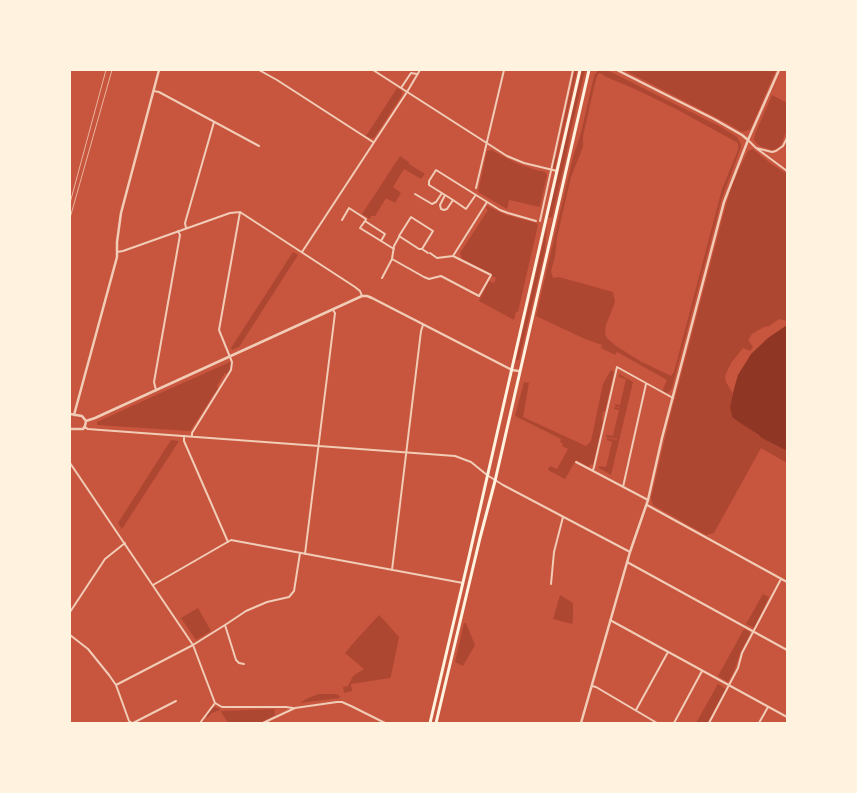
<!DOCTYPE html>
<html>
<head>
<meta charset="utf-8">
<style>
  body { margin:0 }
  #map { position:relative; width:857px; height:793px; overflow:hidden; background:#c8553d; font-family:Signika,sans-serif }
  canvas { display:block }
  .frame { position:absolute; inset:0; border:71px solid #fff3e0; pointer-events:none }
</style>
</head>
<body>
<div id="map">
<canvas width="857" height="793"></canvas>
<div class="frame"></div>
</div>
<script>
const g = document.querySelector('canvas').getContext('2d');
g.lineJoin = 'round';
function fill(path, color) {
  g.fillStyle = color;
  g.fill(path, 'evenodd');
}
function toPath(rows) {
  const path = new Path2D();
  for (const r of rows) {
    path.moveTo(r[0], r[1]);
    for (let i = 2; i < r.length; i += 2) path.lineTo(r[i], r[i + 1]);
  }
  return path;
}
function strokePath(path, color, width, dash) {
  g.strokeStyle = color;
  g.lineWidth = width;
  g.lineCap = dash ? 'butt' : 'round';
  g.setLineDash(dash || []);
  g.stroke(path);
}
fill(toPath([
  [575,70,577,70,555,167,554,169,553,167,555,158,556,158],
  [582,70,585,70,570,135,567,152,552,217,548,218],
  [598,70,607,70,719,126,737,137,741,144,741,147,722,198,672,388,670,391,668,393,664,392,663,389,667,380,617,352,615,355,601,348,602,345,585,339,536,316,573,157,581,133,594,76],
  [600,73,606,77,635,89,676,109,738,143,738,150,722,189,674,372,671,376,640,361,616,346,607,338,605,334,606,325,615,302,613,292,559,277,553,278,551,271,555,257,557,237,571,177,583,147,583,136,596,79,598,74],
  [624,70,776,70,751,128,749,130,743,132,740,131,727,123],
  [397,88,402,91,402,95,374,138,371,138,366,136],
  [772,95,787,103,786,132,781,145,777,148,773,150,762,147,757,144,754,140,755,134],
  [753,149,770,163,787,174,787,321,779,319,769,326,764,327,752,334,748,340,753,347,750,351,743,348,731,363,725,376,726,382,733,394,730,407,732,417,740,423,756,433,759,436,787,451,787,463,761,448,714,533,706,535,653,505,651,498,669,421,723,216,730,191,739,169,748,151],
  [491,150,516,163,536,170,545,172,547,175,540,207,509,200,507,209,478,192,487,151],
  [400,156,409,162,409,164,425,174,421,179,404,169,393,187,401,193,395,203,386,198,375,216,371,216,370,219,362,214],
  [487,206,506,215,536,223,538,225,518,312,516,312,514,320,479,301,489,281,494,283,496,278,492,276,492,274,462,259,460,253,488,210,486,208],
  [547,226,545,250,519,360,516,360],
  [293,252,298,255,239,347,232,350,231,348],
  [230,362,231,364,230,369,227,374,225,373,217,386,218,388,190,431,97,425,97,422,156,395],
  [611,370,614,372,605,411,603,412,602,419,603,421,593,465,591,464,589,467,576,460,565,479,548,470,550,466,557,469,568,449,562,446,563,444,560,442,561,439,515,416,524,382,529,383,523,417,586,446,591,441,603,384],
  [619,374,633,382,611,475,599,468,599,466,606,467,612,442,607,440,607,438,617,440,617,439,606,437,606,435,613,436,619,410,614,409,614,407,624,409,615,406,615,404,620,405,626,379,619,377],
  [171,440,179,441,122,529,118,523],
  [763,594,769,597,754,628,746,624],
  [560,595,573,603,573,621,572,624,553,619],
  [198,608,211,631,196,640,181,618],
  [379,615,382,618,399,637,391,676,390,678,351,684,352,691,344,693,343,687,348,686,353,676,364,669,345,653,356,640],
  [464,623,466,623,475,645,463,666,455,662],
  [744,629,750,632,749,636,741,651,734,671,728,682,718,676],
  [718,684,726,689,707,723,696,723],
  [318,694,334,694,339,695,340,698,300,703,306,699],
  [215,707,220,709,220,711,274,709,275,715,260,723,228,723,220,710,212,713,207,718,207,714,212,708]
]), '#ae4732');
fill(toPath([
  [787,325,787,451,762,438,756,433,740,423,732,417,730,407,734,389,738,375,751,354,768,338]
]), '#8f3625');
strokePath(toPath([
  [259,70,277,80,373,142],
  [373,70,507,156,524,163,557,171],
  [401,88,411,73,417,74],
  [154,91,159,92,259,146],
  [748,140,756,148,787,171],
  [756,148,772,152,776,151,783,146,787,138],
  [476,188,504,70],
  [415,194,432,204,436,202,442,193],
  [445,195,440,205,441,209,444,210,447,209,453,200,429,185,429,181,436,170,500,210,508,213,536,221],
  [453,200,466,209,475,196],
  [342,220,349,208,366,219,365,221,385,234,381,241],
  [365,221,360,228,394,249],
  [540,221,573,70],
  [186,228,185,223,214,122],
  [422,249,428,253],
  [117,252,123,251,230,213,240,212,355,287,360,291,362,296],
  [302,252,407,92,420,70],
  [430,253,437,258,453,256],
  [392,259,424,277,429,279,441,276,479,296,491,275,453,256,487,202],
  [382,278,392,259,394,246,399,237,399,236,411,217,433,231,422,249,419,249,399,236],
  [156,390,154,382,180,235,178,231],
  [84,427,88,429,101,430,455,456,471,462,487,475,503,485,630,552],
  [184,436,184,441,228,542],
  [192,436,192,433,231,370,232,362,219,330,240,212],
  [576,462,648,500],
  [70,463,193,645,215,703],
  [593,470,594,467,617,367,673,398],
  [623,487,646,384],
  [647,505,787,582],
  [305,554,335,313,333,310],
  [627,562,787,650],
  [392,570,421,331,423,325],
  [551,584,554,552,563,517],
  [153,585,231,540,463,583],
  [70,612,105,559,125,543],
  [610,620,787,717],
  [225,625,236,660,239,663,244,664],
  [70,635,88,649,109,675,116,685,129,721,132,723],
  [116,685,193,645,225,625,246,611,267,602,289,597,294,591,300,553],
  [592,686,596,687,657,723],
  [215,703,222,707,286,707,293,708],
  [636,710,668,652],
  [133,723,176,701],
  [200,723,215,703],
  [263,723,295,708,337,702,342,702,351,706,385,723],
  [674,723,702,671],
  [709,723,738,668,742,653,781,579],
  [759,723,768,707]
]), '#f1ccb7', 2);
strokePath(toPath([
  [617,70,714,119,742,135,748,140],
  [70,414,82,416,86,421],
  [74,415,117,257,117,242,121,213,159,70],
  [86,421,95,418,362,296,367,296,372,298,512,370,519,371],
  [70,429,83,429,85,426,86,421],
  [581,723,630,552,648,500,662,438,724,202,748,140,779,70]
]), '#f1ccb7', 2.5);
strokePath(toPath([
  [430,723,468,561,580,70],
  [436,723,480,538,495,481,589,70]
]), '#fff3e0', 3);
strokePath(toPath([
  [70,203,106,70]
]), '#e9b49f', 1);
strokePath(toPath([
  [70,218,112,70]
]), '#e9b49f', 1);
</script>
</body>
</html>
